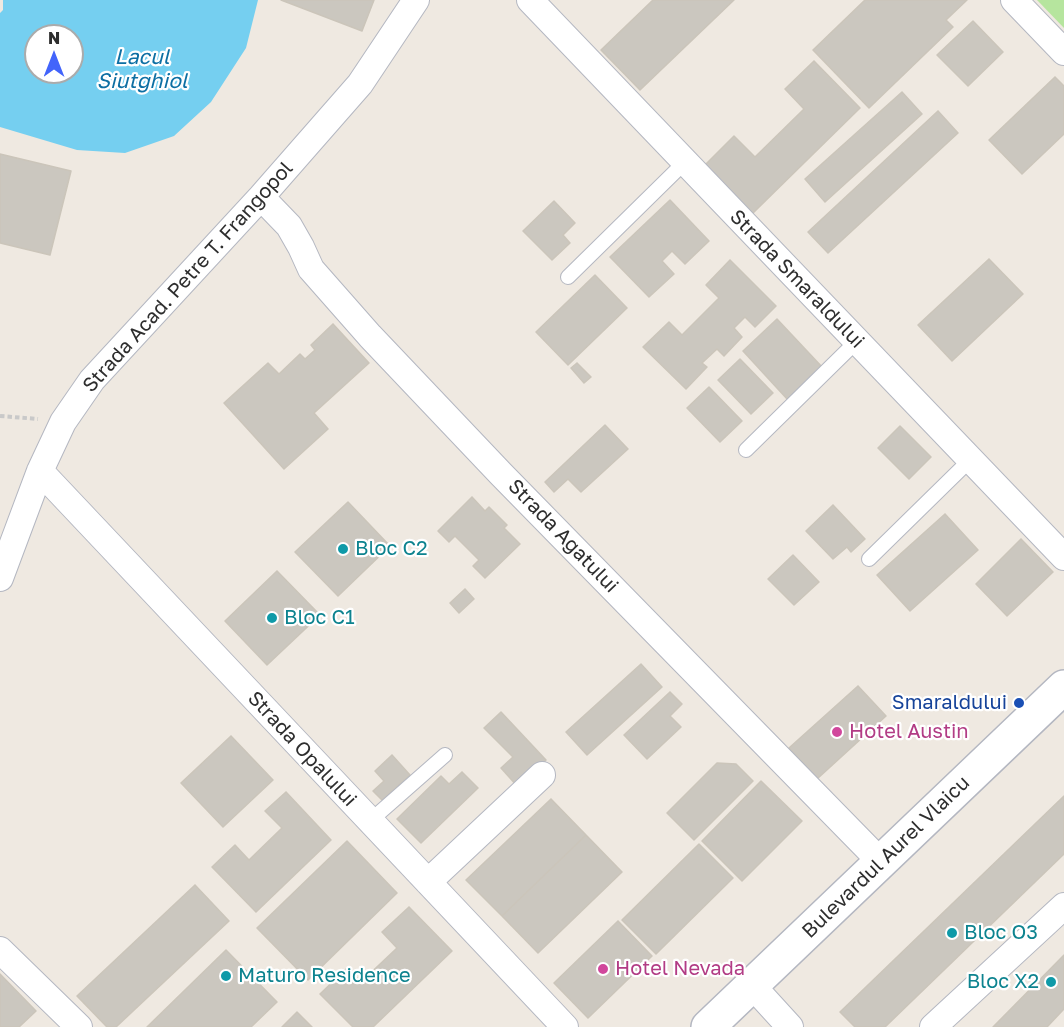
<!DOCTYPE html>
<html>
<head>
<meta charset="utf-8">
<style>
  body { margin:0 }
  #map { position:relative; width:1064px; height:1027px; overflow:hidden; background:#efe9e1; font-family:"Golos Text",sans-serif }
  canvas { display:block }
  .north { position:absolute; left:24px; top:24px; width:60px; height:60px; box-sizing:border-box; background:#fff; border:2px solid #ababab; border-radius:50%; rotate:0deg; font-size:16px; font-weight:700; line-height:24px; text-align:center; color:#2e2e2e }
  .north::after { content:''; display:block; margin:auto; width:21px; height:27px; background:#4264fb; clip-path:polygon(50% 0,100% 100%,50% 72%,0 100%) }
</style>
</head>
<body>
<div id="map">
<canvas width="1064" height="1027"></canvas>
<div class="north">N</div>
</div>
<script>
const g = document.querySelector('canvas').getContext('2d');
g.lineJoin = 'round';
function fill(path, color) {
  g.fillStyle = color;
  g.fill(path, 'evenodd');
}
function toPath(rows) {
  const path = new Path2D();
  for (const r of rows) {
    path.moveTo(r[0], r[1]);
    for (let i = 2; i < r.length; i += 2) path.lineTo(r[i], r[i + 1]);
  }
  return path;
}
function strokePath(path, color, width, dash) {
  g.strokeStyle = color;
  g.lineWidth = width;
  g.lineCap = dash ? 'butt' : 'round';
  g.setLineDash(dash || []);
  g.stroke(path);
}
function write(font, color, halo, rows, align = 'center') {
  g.font = font + ' "Golos Text",sans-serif';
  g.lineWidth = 4.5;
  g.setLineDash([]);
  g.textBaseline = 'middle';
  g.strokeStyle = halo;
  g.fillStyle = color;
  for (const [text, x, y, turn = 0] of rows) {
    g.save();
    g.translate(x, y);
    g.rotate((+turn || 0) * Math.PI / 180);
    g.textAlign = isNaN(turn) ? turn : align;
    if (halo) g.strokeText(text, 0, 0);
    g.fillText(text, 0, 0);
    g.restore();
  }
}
fill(toPath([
  [1037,0,1064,0,1064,28]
]), '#b6e59e');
fill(toPath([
  [3,0,258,0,246,48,211,102,174,136,125,153,77,150,0,127,0,13,3,10],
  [36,36,72,36,72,72,36,72]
]), '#75cff0');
const building = toPath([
  [281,0,374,0,362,31,281,0],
  [653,0,734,0,640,90,601,50,653,0],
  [865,0,967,0,946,20,953,27,869,108,813,50,865,0],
  [973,21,1003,52,968,86,937,55,973,21],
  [814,61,860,108,752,214,705,165,734,136,755,157,804,109,785,89,814,61],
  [1055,77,1064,86,1064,134,1022,174,989,140,1055,77],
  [902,92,922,114,825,202,805,179,902,92],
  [938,111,958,133,828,253,808,232,938,111],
  [0,154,71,171,50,255,0,243,0,154],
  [670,200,709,241,685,264,672,251,662,261,674,274,649,297,610,257,670,200],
  [554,201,575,223,563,235,570,243,552,260,523,231,554,201],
  [989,259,1023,294,952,361,918,325,989,259],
  [730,260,776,306,755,327,745,317,734,328,742,337,724,356,717,349,702,363,707,367,686,389,643,347,669,322,682,335,719,298,706,285,730,260],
  [595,275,627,308,568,365,536,332,595,275],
  [777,319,823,368,788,400,743,351,777,319],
  [333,324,369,363,314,413,328,429,284,469,224,403,268,363,279,374,300,354,305,359,315,350,311,345,333,324],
  [740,359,773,393,751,414,718,380,740,359],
  [577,363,591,377,584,383,571,368,577,363],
  [709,387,742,421,720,442,687,408,709,387],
  [605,425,628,449,581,492,568,479,554,492,545,482,605,425],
  [900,426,931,457,909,479,878,448,900,426],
  [472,497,485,511,489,507,507,525,504,528,520,544,485,578,473,566,479,560,455,536,449,542,438,531,472,497],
  [348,502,390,546,338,596,295,552,348,502],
  [833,505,865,539,851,552,847,547,833,559,806,531,833,505],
  [945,514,978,550,910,611,877,575,945,514],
  [1021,539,1053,572,1007,616,976,584,1021,539],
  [793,555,819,582,794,605,768,579,793,555],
  [277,571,320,615,267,665,225,621,277,571],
  [465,589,474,599,459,613,450,603,465,589],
  [641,664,662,687,587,755,566,732,641,664],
  [858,686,886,716,817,779,789,748,858,686],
  [670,692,682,704,670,716,681,727,647,759,624,735,670,692],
  [501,712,546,760,518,787,501,768,513,757,484,728,501,712],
  [231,736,273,780,223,827,181,783,231,736],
  [392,755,410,775,382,800,373,791,384,781,375,771,392,755],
  [717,763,736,764,753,781,694,840,667,813,717,763],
  [462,772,478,788,421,843,397,819,441,776,449,784,462,772],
  [761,781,802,821,742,881,702,841,761,781],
  [286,792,331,840,256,912,212,867,235,845,249,860,282,828,265,811,286,792],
  [1064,796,1064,854,885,1027,855,1027,840,1012,1064,796],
  [551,799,586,835,502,916,466,880,551,799],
  [586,835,622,872,538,953,502,916,586,835],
  [347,841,397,893,308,980,257,928,347,841],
  [699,844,733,878,656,954,622,920,699,844],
  [195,885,229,921,116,1027,107,1027,77,996,195,885],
  [409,907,452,951,373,1027,353,1027,320,994,347,968,361,982,397,948,382,932,409,907],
  [618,921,652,956,588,1018,554,983,618,921],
  [226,950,277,1002,251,1027,147,1027,226,950],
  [1064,955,1064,1009,1047,1027,993,1027,1064,955],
  [0,974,36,1011,19,1027,0,1027,0,974],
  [297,1012,312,1027,282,1027,297,1012]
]);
fill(building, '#cbc7bf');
strokePath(building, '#cbc5ba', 1.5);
const service = toPath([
  [568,277,685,162],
  [746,450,857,341],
  [869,559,970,460],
  [370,821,445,755]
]);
const minor = toPath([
  [530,0,1064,557],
  [1014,0,1064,52],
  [261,197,289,226,301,247,311,269,370,336,501,474,881,862],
  [40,471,565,1027],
  [0,578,40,471,63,422,92,380,261,197,360,84,416,0],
  [428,882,542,775],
  [0,950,79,1027],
  [759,993,790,1027],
  [933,1027,1064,906]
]);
const secondary = toPath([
  [708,1027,1064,687]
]);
strokePath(service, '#b4b7c1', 16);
strokePath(minor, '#b4b7c1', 28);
strokePath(secondary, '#b4b7c1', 36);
strokePath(toPath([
  [0,416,38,419]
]), '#c9c9c9', 4, [4.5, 3]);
strokePath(service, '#fff', 14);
strokePath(minor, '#fff', 26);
strokePath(secondary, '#fff', 33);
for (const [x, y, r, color] of [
  [343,549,6,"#0f9aa8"],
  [272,618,6,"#0f9aa8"],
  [1019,703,6,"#1a4fb4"],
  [837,732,6,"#d1479c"],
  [952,933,6,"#0f9aa8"],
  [603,969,6,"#d1479c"],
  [226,976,6,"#0f9aa8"],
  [1051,982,6,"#0f9aa8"]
]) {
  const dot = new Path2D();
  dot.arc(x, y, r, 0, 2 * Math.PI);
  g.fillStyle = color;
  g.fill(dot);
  strokePath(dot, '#fff', 2);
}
write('20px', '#2e2e2e', '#fff', [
  ["Strada Acad. Petre T. Frangopol",188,277,-48],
  ["Strada Smaraldului",797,279,46],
  ["Strada Agatului",563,536,46],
  ["Strada Opalului",302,749,47],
  ["Bulevardul Aurel Vlaicu",886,857,-44]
]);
write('20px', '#0d838f', '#fff', [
  ["Bloc C2",355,549],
  ["Bloc C1",284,618],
  ["Bloc O3",964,933],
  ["Maturo Residence",238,976],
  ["Bloc X2",1039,982,"right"]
], 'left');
write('20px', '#164399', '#fff', [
  ["Smaraldului",1007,703]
], 'right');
write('20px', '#b23c85', '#fff', [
  ["Hotel Austin",849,732],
  ["Hotel Nevada",615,969]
], 'left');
write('italic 21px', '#0d6fa3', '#fff', [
  ["Lacul",142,57],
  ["Siutghiol",142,81]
]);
</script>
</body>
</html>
